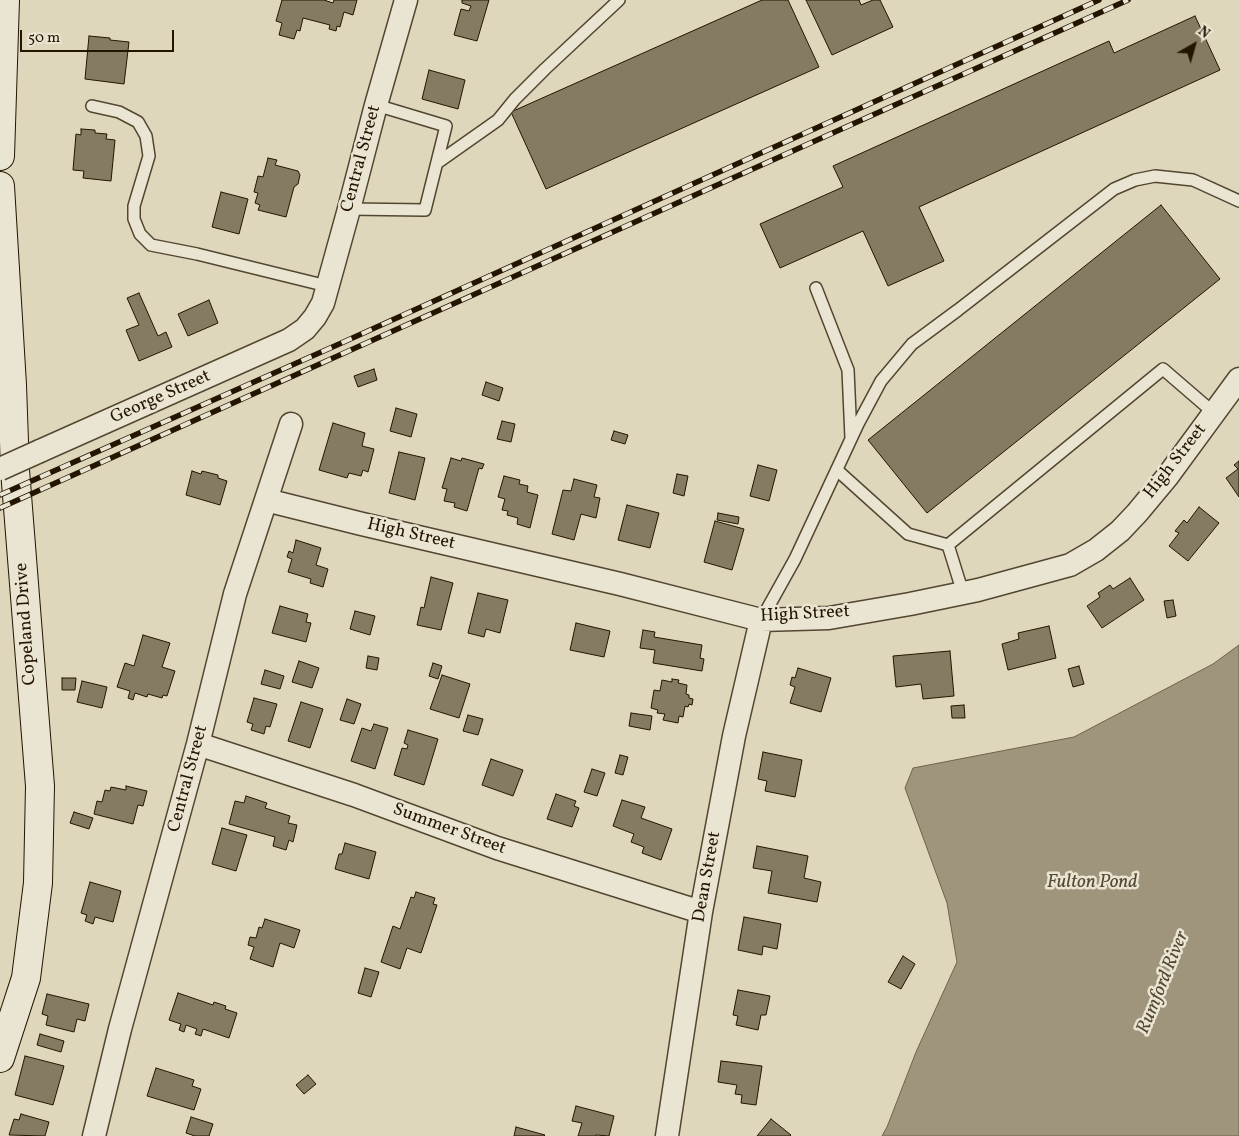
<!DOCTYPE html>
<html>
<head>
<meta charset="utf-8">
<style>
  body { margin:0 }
  #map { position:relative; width:1239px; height:1136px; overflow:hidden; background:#dfd7bb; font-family:Vollkorn,serif }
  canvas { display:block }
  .north { position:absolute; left:1169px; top:20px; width:50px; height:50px; -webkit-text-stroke:4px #eae5d3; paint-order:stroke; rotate:38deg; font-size:14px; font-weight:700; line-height:20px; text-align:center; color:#241501 }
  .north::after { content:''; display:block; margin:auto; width:18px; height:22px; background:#241501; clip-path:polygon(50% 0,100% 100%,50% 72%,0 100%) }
  .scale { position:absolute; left:20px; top:30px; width:154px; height:22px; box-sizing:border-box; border:2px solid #241501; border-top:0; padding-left:6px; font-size:15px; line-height:18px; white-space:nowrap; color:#241501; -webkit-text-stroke:4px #eae5d3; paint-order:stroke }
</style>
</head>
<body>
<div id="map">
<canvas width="1239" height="1136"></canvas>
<div class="north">N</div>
<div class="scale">50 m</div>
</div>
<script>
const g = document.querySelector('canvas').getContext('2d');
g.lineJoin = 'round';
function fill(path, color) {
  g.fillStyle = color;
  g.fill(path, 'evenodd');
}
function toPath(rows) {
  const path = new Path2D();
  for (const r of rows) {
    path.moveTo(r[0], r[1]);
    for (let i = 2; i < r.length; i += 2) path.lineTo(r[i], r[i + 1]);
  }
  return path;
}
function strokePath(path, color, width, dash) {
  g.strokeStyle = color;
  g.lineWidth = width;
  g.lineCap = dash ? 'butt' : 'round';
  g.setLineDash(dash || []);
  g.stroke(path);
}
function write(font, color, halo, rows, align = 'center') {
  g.font = font + ' Vollkorn,serif';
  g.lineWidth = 5;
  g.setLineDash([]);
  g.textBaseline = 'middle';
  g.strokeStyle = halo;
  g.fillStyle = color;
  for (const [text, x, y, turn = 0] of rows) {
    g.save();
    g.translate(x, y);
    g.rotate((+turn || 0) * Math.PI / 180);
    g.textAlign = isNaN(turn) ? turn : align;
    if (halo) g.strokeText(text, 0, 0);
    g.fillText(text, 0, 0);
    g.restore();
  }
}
const water = toPath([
  [1239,645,1239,1136,882,1136,887,1127,916,1052,957,962,947,903,905,788,913,768,1074,737,1213,664,1239,645]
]);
fill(water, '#9f957c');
strokePath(water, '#6e624b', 1);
const building = toPath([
  [282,0,324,0,333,3,334,0,357,0,353,15,344,12,340,27,337,26,336,31,329,29,330,25,303,18,300,31,297,30,294,39,279,35,282,23,276,21,282,0],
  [462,0,489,0,477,41,454,35,461,9,469,11,471,6,462,3,462,0],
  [762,0,788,0,819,67,546,189,511,112,762,0],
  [806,0,859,0,861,5,873,0,880,0,893,27,832,55,806,0],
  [1195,16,1220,70,919,207,944,261,888,286,863,231,780,268,760,224,843,187,833,166,1109,41,1114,53,1195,16],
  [89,36,110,38,110,40,129,42,124,84,85,79,89,36],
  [429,70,465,80,458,109,422,99,429,70],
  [81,129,95,130,95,133,107,134,106,139,115,140,111,181,83,178,84,171,73,170,76,134,81,135,81,129],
  [268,158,277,160,275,165,298,171,300,175,298,184,294,187,286,217,258,210,260,205,255,203,258,193,254,192,258,176,263,177,268,158],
  [221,192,248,199,239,234,212,227,221,192],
  [1161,205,1220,279,927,513,868,440,1161,205],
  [139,293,158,336,166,332,172,347,139,361,126,330,139,325,127,298,139,293],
  [209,300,218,323,188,336,178,314,209,300],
  [374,369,377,380,358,387,354,376,374,369],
  [486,382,503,388,499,401,482,395,486,382],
  [396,408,417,414,411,437,390,431,396,408],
  [502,421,515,424,511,442,497,439,502,421],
  [333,423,365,433,362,446,374,449,368,472,363,470,361,476,349,473,347,478,319,470,333,423],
  [614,431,628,435,625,444,611,440,614,431],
  [399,452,425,458,415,500,389,493,399,452],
  [451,458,461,461,462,458,484,464,482,469,479,468,467,511,454,507,455,503,444,501,447,489,442,488,451,458],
  [1239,461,1239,497,1226,478,1238,469,1234,465,1239,461],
  [758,465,777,470,769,501,750,496,758,465],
  [192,471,201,474,202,471,218,475,218,478,227,481,220,505,186,495,192,471],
  [677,474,688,476,684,496,673,493,677,474],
  [504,476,520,480,519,484,528,486,527,492,538,495,530,528,517,524,518,518,507,515,508,511,502,510,505,499,498,497,504,476],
  [574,479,597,485,594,497,600,498,596,518,581,514,574,540,552,534,563,490,571,491,574,479],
  [627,505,659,513,650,548,618,540,627,505],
  [1199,507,1219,523,1188,561,1169,546,1179,533,1175,531,1184,520,1187,523,1199,507],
  [718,513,739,517,738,524,717,520,718,513],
  [715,521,744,529,732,570,704,562,715,521],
  [296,540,321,548,316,565,328,569,323,587,310,583,311,579,288,572,292,559,287,557,289,551,293,553,296,540],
  [431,577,453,583,441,630,417,625,421,607,424,608,431,577],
  [1130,578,1144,600,1102,628,1087,606,1100,597,1098,593,1110,585,1113,589,1130,578],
  [478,593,508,600,500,633,486,629,484,637,468,633,478,593],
  [1173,600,1176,616,1167,618,1164,601,1173,600],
  [280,606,308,614,306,622,311,623,306,642,272,633,280,606],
  [355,611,375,616,370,635,350,629,355,611],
  [576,623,610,631,604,657,570,650,576,623],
  [1049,626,1056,658,1008,670,1002,644,1019,639,1018,633,1049,626],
  [643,630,655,632,654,637,702,645,700,658,704,659,702,671,653,663,655,650,640,648,643,630],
  [143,635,170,643,162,667,175,671,167,696,163,695,162,698,148,694,147,697,135,693,133,700,128,698,130,691,117,687,125,663,134,666,143,635],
  [950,651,954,696,923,699,921,684,896,687,893,656,950,651],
  [368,656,379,658,377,670,366,668,368,656],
  [299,661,319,668,312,688,292,682,299,661],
  [433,663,442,666,438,679,429,676,433,663],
  [1079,666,1084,684,1073,687,1068,669,1079,666],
  [798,668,831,678,821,712,790,703,795,687,790,685,792,677,795,678,798,668],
  [265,670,284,676,280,689,261,684,265,670],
  [442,675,470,684,459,718,430,709,442,675],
  [62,678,76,678,75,690,62,690,62,678],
  [672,679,679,680,678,683,687,685,686,694,689,695,689,698,693,699,692,705,689,704,688,707,685,706,683,717,679,716,678,723,663,720,665,714,657,713,658,710,651,708,654,690,660,691,662,680,672,682,672,679],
  [82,681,107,687,102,708,77,702,82,681],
  [254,698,277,704,270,727,266,726,264,734,251,730,253,724,247,722,254,698],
  [347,699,361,704,354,724,340,720,347,699],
  [301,702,323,709,310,748,288,741,301,702],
  [964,705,965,718,952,718,951,706,964,705],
  [631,713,652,716,650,730,629,726,631,713],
  [468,715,483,719,478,735,463,731,468,715],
  [374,724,388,728,375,769,351,761,362,728,371,731,374,724],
  [408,730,438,739,424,785,394,775,402,748,407,749,408,745,404,743,408,730],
  [763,752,802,760,795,797,765,791,767,781,758,779,763,752],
  [620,755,628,757,623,775,615,773,620,755],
  [491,759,523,770,513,796,482,785,491,759],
  [592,769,605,773,597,796,584,792,592,769],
  [126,786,147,791,143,806,138,805,133,824,94,814,97,801,102,802,105,790,110,791,111,787,126,790,126,786],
  [556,794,576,801,574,806,579,808,572,827,547,819,556,794],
  [246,796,267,803,265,808,290,816,288,823,297,825,293,842,289,840,286,850,273,846,275,837,229,824,235,801,244,803,246,796],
  [622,800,645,807,641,818,672,829,661,860,642,853,644,847,631,842,634,834,613,826,622,800],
  [74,812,93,818,89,829,70,823,74,812],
  [222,828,247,835,236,871,212,864,222,828],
  [345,843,376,852,369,879,335,869,339,854,342,854,345,843],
  [757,846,808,856,804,878,821,882,817,902,768,893,772,871,753,868,757,846],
  [90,882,121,891,113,922,95,917,93,924,85,921,87,915,81,913,90,882],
  [416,892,435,898,433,904,437,905,421,953,407,948,400,969,381,962,393,926,400,929,411,897,414,898,416,892],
  [744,917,781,924,777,949,763,946,762,955,738,950,744,917],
  [265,919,300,930,294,948,280,943,273,967,250,959,254,947,248,945,250,937,256,938,259,927,262,928,265,919],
  [903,956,915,964,901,989,888,982,903,956],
  [365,968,379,972,371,997,358,993,365,968],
  [738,990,770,996,766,1015,761,1015,758,1030,736,1025,738,1016,733,1015,738,990],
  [178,993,213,1005,214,1002,226,1006,225,1009,237,1013,229,1038,203,1029,201,1036,195,1034,197,1029,186,1025,184,1032,179,1030,181,1024,169,1020,178,993],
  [47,994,89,1004,85,1021,77,1019,74,1032,46,1025,48,1016,42,1014,47,994],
  [40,1034,64,1041,61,1052,37,1045,40,1034],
  [25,1056,64,1066,53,1105,15,1095,25,1056],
  [721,1061,762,1066,756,1105,741,1103,742,1095,735,1094,737,1085,718,1082,721,1061],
  [156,1068,194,1080,192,1086,201,1089,194,1110,147,1096,156,1068],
  [308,1075,316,1084,304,1094,296,1085,308,1075],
  [576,1106,614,1116,609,1136,596,1135,596,1136,578,1136,582,1123,572,1121,576,1106],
  [21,1114,49,1122,45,1136,9,1135,14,1119,19,1120,21,1114],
  [191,1117,213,1124,209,1136,195,1136,186,1133,191,1117],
  [771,1119,791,1135,790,1136,757,1136,771,1119],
  [516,1127,545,1135,544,1136,514,1136,516,1127]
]);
fill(building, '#857a62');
strokePath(building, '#241501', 1);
const service = toPath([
  [92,106,119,112,138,122,146,136,149,156,134,206,134,219,140,234,151,245,197,254,327,286],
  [437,163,498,120,515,99,545,69,619,0],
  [349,209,425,210,446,126,376,105],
  [816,288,848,370,851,438],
  [837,470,908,534,948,545],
  [963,593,948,545,1163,369,1214,413],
  [761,620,795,559,858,424,881,381,912,344,958,310,1114,189,1135,180,1155,176,1193,180,1239,201]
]);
const minor = toPath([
  [40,451,289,340,305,329,315,317,323,303,349,209,376,105,406,0],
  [266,500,362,524,620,584,761,620,829,618,910,604,978,590,1070,565,1096,550,1120,531,1137,513,1167,477,1239,379],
  [198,744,354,795,497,848,701,912],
  [94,1136,120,1029,198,744,235,594,291,424],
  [667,1136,701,912,734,736,761,620]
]);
const secondary = toPath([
  [0,156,5,0],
  [0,186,12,385,15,470,40,786,38,883,26,978,0,1058]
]);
strokePath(service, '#534630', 14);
strokePath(minor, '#534630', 25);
strokePath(secondary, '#241501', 30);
strokePath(service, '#eae5d3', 11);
strokePath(minor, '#eae5d3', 22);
strokePath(secondary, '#eae5d3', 28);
const rail = toPath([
  [0,495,337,345,1099,0],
  [0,508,1128,0]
]);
strokePath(rail, '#241501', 5.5);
strokePath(rail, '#eae5d3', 4, [11]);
const minorBridge = toPath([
  [0,469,40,451]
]);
strokePath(minorBridge, '#534630', 25, []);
strokePath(minorBridge, '#eae5d3', 22);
write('18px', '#241501', '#eae5d3', [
  ["Central Street",362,159,-75],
  ["George Street",161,398,-24],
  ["High Street",1176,462,-52],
  ["High Street",411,535,13],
  ["High Street",805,615,-3],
  ["Copeland Drive",27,624,-94],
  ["Central Street",189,779,-75],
  ["Summer Street",449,830,20],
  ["Dean Street",708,877,-80]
]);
write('italic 19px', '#554832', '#eae5d3', [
  ["Fulton Pond",1092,884],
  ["Rumford River",1164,983,-68]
]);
</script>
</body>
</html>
